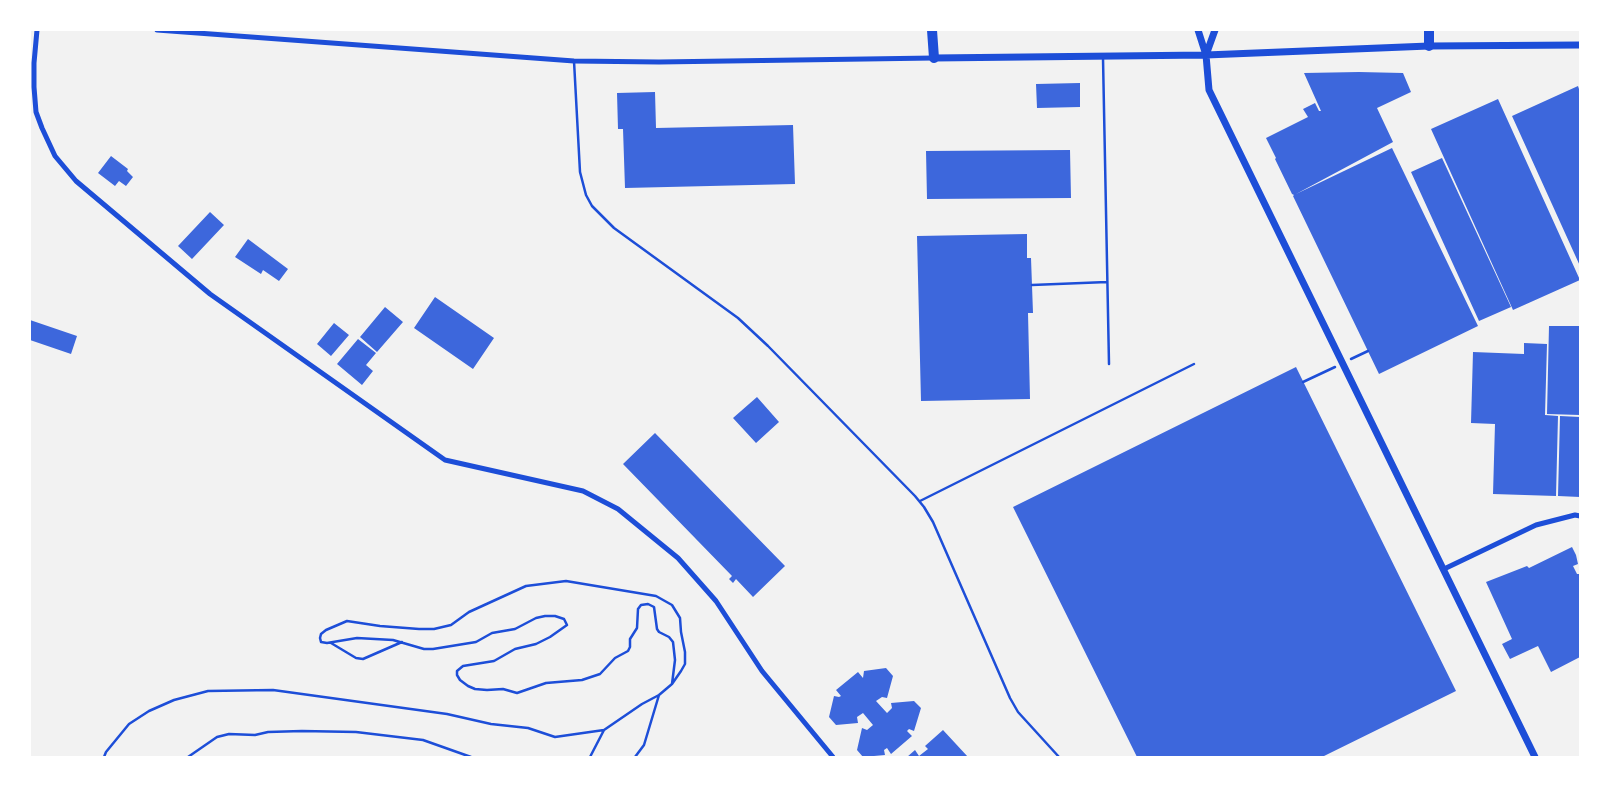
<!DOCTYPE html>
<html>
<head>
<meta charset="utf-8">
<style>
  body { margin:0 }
  #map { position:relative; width:1610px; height:787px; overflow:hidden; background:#f2f2f2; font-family:Roboto,sans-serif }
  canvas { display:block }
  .frame { position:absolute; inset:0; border:31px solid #fff; pointer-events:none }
</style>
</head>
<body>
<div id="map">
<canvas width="1610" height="787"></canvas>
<div class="frame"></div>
</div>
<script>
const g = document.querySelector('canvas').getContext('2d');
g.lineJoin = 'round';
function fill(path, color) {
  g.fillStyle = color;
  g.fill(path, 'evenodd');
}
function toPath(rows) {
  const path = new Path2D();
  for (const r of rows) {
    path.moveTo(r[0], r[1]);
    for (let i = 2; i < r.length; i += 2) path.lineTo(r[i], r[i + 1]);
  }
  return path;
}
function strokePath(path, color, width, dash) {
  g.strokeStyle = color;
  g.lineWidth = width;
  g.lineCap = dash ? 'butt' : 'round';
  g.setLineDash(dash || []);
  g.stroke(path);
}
fill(toPath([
  [1359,72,1403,73,1411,92,1377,108,1393,142,1296,194,1392,148,1478,326,1379,374,1293,196,1294,195,1292,194,1275,159,1276,158,1266,138,1308,117,1303,109,1315,103,1319,111,1321,111,1304,73],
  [1080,83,1080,107,1037,108,1036,84],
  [1578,86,1580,92,1580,266,1512,116],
  [655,92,656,128,793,125,795,184,625,188,623,129,618,129,617,93],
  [1498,99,1580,280,1513,310,1431,129],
  [1070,150,1071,198,927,199,926,151],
  [111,156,128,169,127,171,133,177,126,186,119,181,115,186,98,173],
  [1442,158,1511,307,1479,321,1411,172],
  [210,212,224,225,192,259,178,246],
  [1027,234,1027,258,1031,258,1033,313,1028,313,1030,399,921,401,917,236],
  [248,239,288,269,279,281,263,270,261,274,235,257],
  [435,297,494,338,473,369,414,328],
  [385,307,403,322,377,352,360,337],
  [30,320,77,336,71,354,30,340],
  [334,323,349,335,331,356,317,344],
  [1549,326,1580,326,1580,415,1547,414],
  [358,339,376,353,366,365,373,371,362,385,337,364],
  [1524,343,1547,344,1545,415,1558,416,1556,496,1493,494,1495,424,1471,423,1473,352,1524,354],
  [1296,367,1456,691,1322,757,1137,757,1013,507],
  [757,397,779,422,756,443,733,418],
  [1560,416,1580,417,1580,497,1558,496],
  [655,433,785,566,753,597,736,579,733,583,729,579,732,576,623,464],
  [1572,547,1576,555,1578,564,1573,566,1577,574,1580,574,1580,657,1551,672,1538,646,1510,659,1502,644,1512,639,1486,582,1527,566,1529,568],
  [886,668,893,676,887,698,882,697,876,701,887,713,892,708,891,703,914,701,921,708,914,731,909,729,907,731,912,736,891,754,887,748,884,750,885,755,863,757,857,750,862,728,867,730,873,725,863,713,857,717,858,723,836,725,829,717,834,696,839,697,841,696,836,690,858,672,863,678,864,671],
  [943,730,968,757,907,757,915,750,919,756,928,749,925,746]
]), '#3d67dc');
strokePath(toPath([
  [1351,359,1368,351],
  [1303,382,1335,367],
  [331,643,356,658,363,659,402,642],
  [104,757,106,752,129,724,149,711,174,700,208,691,273,690,447,714,491,724,528,728,555,737,604,730,642,704,659,695,672,684,681,671,685,664,685,652,681,632,680,618,672,605,656,596,566,581,526,586,469,612,451,625,434,629,419,629,380,626,347,621,326,630,321,634,320,638,321,642,327,643,357,638,393,640,424,649,433,649,476,642,492,633,515,629,536,618,545,616,555,616,564,619,567,625,550,637,536,644,515,649,494,661,463,666,457,671,457,675,460,680,468,686,475,689,487,690,503,689,517,693,546,683,582,680,600,674,615,658,628,651,630,647,630,639,637,628,638,609,641,605,648,604,654,607,657,629,659,632,669,637,673,642,675,660,672,684],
  [188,757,217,737,229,734,255,735,268,732,302,731,356,732,423,740,471,757],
  [590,757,604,730],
  [635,757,644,745,659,695]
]), '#1d4ed8', 2.5);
strokePath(toPath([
  [1103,58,1109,364],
  [574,61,580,172,586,195,592,206,614,228,738,318,768,346,915,496,924,507,933,522,1010,698,1018,712,1059,757],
  [1032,285,1107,282],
  [920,501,1194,364]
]), '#1d4ed8', 2.5);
strokePath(toPath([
  [37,30,34,63,34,87,36,112,42,128,55,156,76,181,210,294,445,460,583,491,618,509,678,558,716,601,762,671,833,757],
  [157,30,574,61,659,62,934,58],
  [1444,569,1536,525,1575,515,1580,516]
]), '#1d4ed8', 5);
strokePath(toPath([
  [1198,30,1206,55,1209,90,1535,757],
  [1206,55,1215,30],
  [934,58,1206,55,1429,46,1580,45]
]), '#1d4ed8', 7);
strokePath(toPath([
  [932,30,934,58],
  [1429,46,1429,30]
]), '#1d4ed8', 10);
</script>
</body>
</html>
